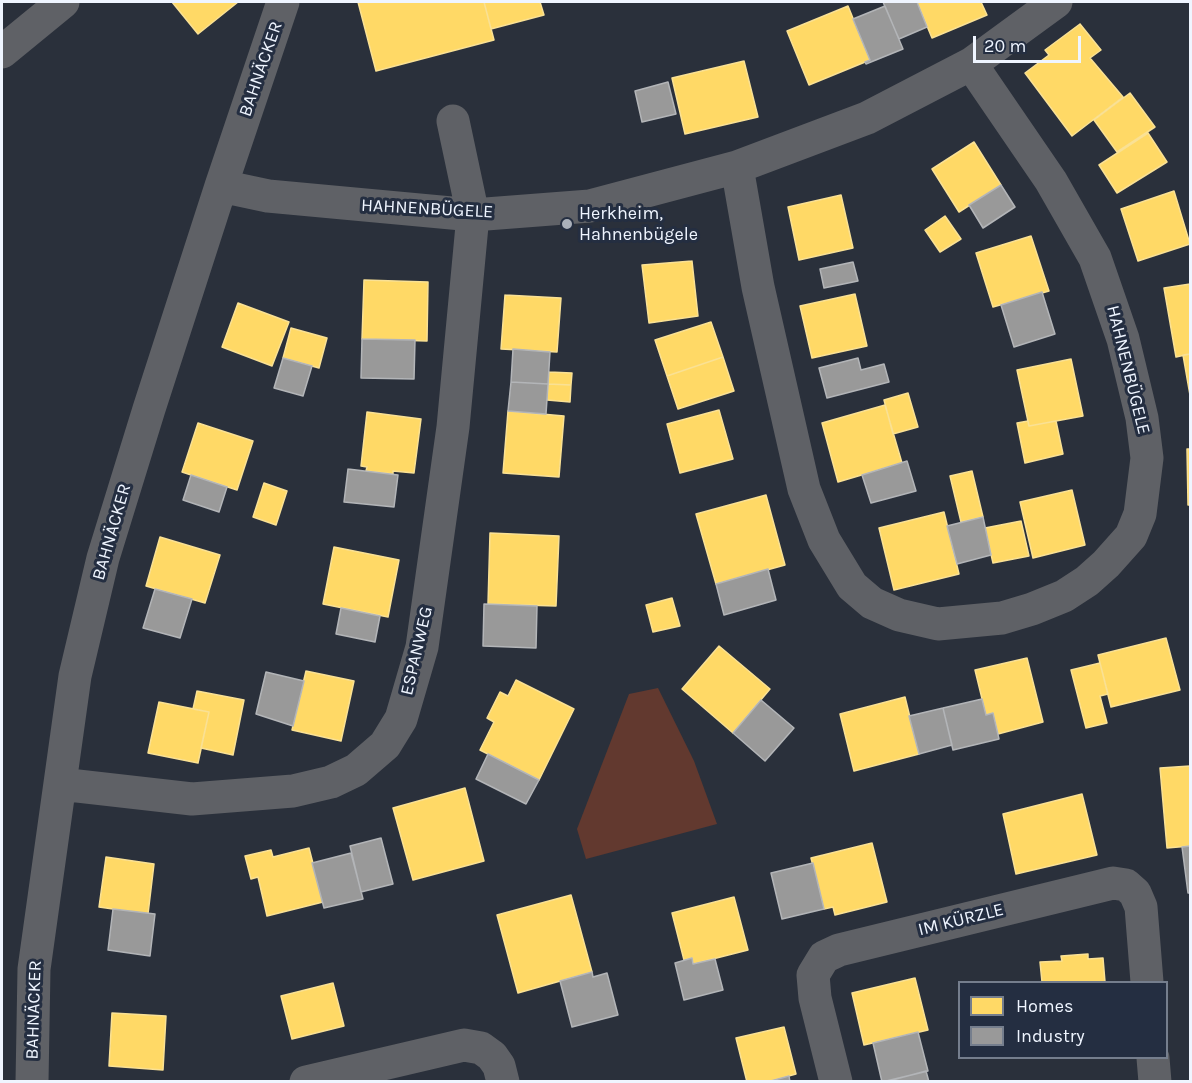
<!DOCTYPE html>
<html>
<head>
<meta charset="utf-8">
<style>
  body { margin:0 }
  #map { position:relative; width:1192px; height:1083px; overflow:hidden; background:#2a303b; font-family:Karla,sans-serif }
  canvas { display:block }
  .frame { position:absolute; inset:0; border:3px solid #eff5ff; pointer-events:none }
  .legend { position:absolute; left:958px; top:981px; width:210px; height:78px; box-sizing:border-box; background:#242e41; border:2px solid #757e8d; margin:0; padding:8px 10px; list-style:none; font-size:18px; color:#eff5ff }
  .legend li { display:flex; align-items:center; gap:12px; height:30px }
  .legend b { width:30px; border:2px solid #757e8d }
  .scale { position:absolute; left:973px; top:36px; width:108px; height:27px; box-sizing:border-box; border:3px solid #eff5ff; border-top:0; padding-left:8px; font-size:18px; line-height:21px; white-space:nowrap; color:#eff5ff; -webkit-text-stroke:4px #242e41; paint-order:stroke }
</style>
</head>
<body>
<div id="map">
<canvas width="1192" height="1083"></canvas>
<div class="frame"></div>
<ul class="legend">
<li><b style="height:16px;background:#ffd966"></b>Homes</li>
<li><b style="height:16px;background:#999"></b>Industry</li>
</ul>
<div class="scale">20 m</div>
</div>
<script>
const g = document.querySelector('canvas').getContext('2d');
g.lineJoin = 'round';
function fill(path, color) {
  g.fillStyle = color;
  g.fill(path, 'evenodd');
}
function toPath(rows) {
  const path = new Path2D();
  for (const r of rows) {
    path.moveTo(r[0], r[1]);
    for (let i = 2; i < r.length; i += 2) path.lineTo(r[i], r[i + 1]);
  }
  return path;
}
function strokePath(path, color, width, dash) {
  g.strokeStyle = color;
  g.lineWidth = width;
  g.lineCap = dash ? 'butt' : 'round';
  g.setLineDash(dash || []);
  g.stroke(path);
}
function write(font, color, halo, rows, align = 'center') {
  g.font = font + ' Karla,sans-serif';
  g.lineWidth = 6;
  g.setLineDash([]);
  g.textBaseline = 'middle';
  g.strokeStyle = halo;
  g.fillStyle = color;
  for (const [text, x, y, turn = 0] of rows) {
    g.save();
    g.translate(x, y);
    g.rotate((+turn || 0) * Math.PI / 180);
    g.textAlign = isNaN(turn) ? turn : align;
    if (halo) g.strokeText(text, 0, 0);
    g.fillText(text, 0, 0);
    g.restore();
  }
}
fill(toPath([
  [658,688,694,761,717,824,586,859,577,829,629,694]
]), '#62392f');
const homes = toPath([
  [172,2,238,2,198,34,172,2],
  [358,2,484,2,494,40,376,71,358,2],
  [484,2,540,2,544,15,491,29,484,2],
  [917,2,981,2,987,15,932,38,917,2],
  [848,6,870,60,809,85,787,31,848,6],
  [1080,24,1101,50,1090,58,1123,97,1072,136,1025,73,1049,55,1045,50,1080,24],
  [744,61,758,117,685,134,672,78,744,61],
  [1130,93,1155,127,1117,152,1094,120,1130,93],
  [1148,133,1167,162,1117,193,1099,165,1148,133],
  [974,142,1001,185,959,212,932,169,974,142],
  [1174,191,1190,244,1138,261,1121,209,1174,191],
  [841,195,853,248,799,260,788,207,841,195],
  [945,216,961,239,940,252,925,230,945,216],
  [1031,236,1049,291,993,307,976,253,1031,236],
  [692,261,698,316,649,323,642,265,692,261],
  [364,280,428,282,427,341,362,339,364,280],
  [1190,284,1190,354,1176,357,1164,288,1190,284],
  [855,294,867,346,812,358,800,306,855,294],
  [505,295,561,298,557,352,501,349,505,295],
  [238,303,289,322,272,366,222,347,238,303],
  [711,322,723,357,667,376,655,340,711,322],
  [291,328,327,338,319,368,283,358,291,328],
  [1190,354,1190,395,1183,355,1190,354],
  [723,357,734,391,678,409,667,376,723,357],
  [1071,359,1083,416,1029,426,1017,370,1071,359],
  [549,372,572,373,571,385,548,384,549,372],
  [548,384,571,385,570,402,547,400,548,384],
  [908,393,918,427,893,434,884,400,908,393],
  [885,405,902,463,838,482,822,423,885,405],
  [719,410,733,459,680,473,667,424,719,410],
  [508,411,564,416,559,477,503,473,508,411],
  [367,412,421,419,414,473,393,471,393,474,366,471,367,467,361,466,367,412],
  [1028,421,1029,426,1056,421,1063,454,1025,463,1017,423,1028,421],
  [198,423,253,441,237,490,182,472,198,423],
  [1187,449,1190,449,1190,505,1188,505,1187,449],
  [972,471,983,517,961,522,950,476,972,471],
  [264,483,287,491,276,525,253,517,264,483],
  [1072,490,1085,545,1033,558,1020,502,1072,490],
  [766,495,785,565,716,584,696,514,766,495],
  [944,512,959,574,894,590,879,528,944,512],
  [1021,521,1029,556,993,563,985,528,1021,521],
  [490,533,559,536,556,606,488,604,490,533],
  [160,537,220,555,205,603,146,586,160,537],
  [334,547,399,560,388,617,323,604,334,547],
  [672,598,680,626,653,632,646,605,672,598],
  [1166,638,1180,690,1111,707,1098,655,1166,638],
  [719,646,770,689,733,733,682,689,719,646],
  [1027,658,1043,722,998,734,993,713,986,715,975,670,1027,658],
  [1100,663,1108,694,1100,696,1107,723,1086,728,1071,670,1100,663],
  [306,671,354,681,341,741,292,730,306,671],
  [516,680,574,709,539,780,480,750,494,722,487,718,500,692,508,696,516,680],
  [197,691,244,700,233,755,201,748,209,712,193,709,197,691],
  [905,697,919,754,854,771,840,714,905,697],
  [159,702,209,712,198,763,148,753,159,702],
  [1190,766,1190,846,1167,848,1160,768,1190,766],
  [465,788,484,861,413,880,393,808,465,788],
  [1082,794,1097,855,1016,874,1003,814,1082,794],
  [872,843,887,902,835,915,833,907,824,909,811,858,872,843],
  [309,848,323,902,267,916,258,877,251,879,245,856,271,850,273,857,309,848],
  [106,857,154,864,148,914,99,907,106,857],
  [571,895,592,972,518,993,497,915,571,895],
  [734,897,748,950,693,964,692,958,684,960,672,913,734,897],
  [1088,954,1088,959,1103,958,1105,982,1042,982,1040,962,1062,961,1061,956,1088,954],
  [915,978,928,1030,864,1045,852,993,915,978],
  [333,983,344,1026,292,1039,281,996,333,983],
  [112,1013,166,1016,163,1070,109,1066,112,1013],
  [784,1027,796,1074,767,1082,747,1082,736,1038,784,1027]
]);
fill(homes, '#ffd966');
strokePath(homes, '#fae194', 1.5);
const industry = toPath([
  [883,2,917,2,927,27,899,39,883,2],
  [885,6,903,49,866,64,865,62,870,60,853,19,885,6],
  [668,82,676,114,642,122,635,91,668,82],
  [1001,185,1015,207,983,228,969,205,1001,185],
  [853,262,858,281,824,288,820,269,853,262],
  [1042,292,1055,334,1014,347,1001,305,1042,292],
  [362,339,415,340,414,379,361,378,362,339],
  [513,349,550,352,548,384,511,382,513,349],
  [283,358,312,366,303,396,274,388,283,358],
  [858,358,861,370,884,364,889,382,827,398,819,368,858,358],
  [511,382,548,384,546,414,508,411,511,382],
  [907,461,916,491,871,503,862,475,907,461],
  [348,469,398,475,394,507,344,502,348,469],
  [191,475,227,487,219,512,183,500,191,475],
  [983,517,991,555,957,564,947,526,983,517],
  [768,569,776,600,724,615,716,584,768,569],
  [155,589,192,599,180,638,143,628,155,589],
  [484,604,537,606,536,648,483,646,484,604],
  [341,608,380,616,375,642,336,634,341,608],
  [266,672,304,681,293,726,256,714,266,672],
  [982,699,986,715,993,713,999,739,953,750,943,708,982,699],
  [761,700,794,728,765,761,733,733,761,700],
  [943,708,952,745,919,754,909,716,943,708],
  [488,754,539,780,526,804,476,779,488,754],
  [381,838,393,884,361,892,350,846,381,838],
  [1190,846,1190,893,1188,893,1182,847,1190,846],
  [351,853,363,899,324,908,312,863,351,853],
  [813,863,824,909,782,919,771,873,813,863],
  [113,909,155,914,150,956,108,950,113,909],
  [692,958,693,964,715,959,723,990,684,1000,675,963,692,958],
  [592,972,593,977,607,973,618,1015,572,1027,560,981,592,972],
  [918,1032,928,1071,882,1082,873,1043,918,1032],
  [926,1071,929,1082,885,1082,926,1071],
  [789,1076,790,1082,767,1082,789,1076]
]);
fill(industry, '#999');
strokePath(industry, '#b3b5b8', 1.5);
strokePath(toPath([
  [2,52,63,2],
  [737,167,758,287,804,489,824,540,852,586,872,603,899,615,938,624,1002,618,1032,609,1064,596,1087,581,1106,564,1131,536,1140,514,1147,458,1142,418,1123,339,1095,258,1051,181,971,64],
  [221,186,268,196,473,215,590,206,737,167,867,118,971,64,1056,2],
  [60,784,192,799,293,791,331,782,356,770,385,745,401,719,422,647,453,427,473,215,453,121],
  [1153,1058,1155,1082],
  [32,1082,34,969,75,676,103,558,149,409,221,186,283,2],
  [306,1082,464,1045,481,1048,492,1056,499,1066,503,1082],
  [836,1082,815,998,813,975,824,957,839,950,1113,883,1126,885,1135,893,1141,907,1147,982]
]), '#5f6166', 33);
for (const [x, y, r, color] of [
  [567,224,6,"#aab0ba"]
]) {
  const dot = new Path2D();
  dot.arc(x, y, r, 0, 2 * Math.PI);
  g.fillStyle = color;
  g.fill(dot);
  strokePath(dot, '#242e41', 2);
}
write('18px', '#eff5ff', '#242e41', [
  ["BAHNÄCKER",261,69,-71],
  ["HAHNENBÜGELE",427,209,3],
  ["HAHNENBÜGELE",1128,370,76],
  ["BAHNÄCKER",112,532,-74],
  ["ESPANWEG",417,651,-77],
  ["IM KÜRZLE",961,920,-14],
  ["BAHNÄCKER",34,1010,-88]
]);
write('18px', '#eff5ff', '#242e41', [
  ["Herkheim,",579,214],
  ["Hahnenbügele",579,235]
], 'left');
</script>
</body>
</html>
